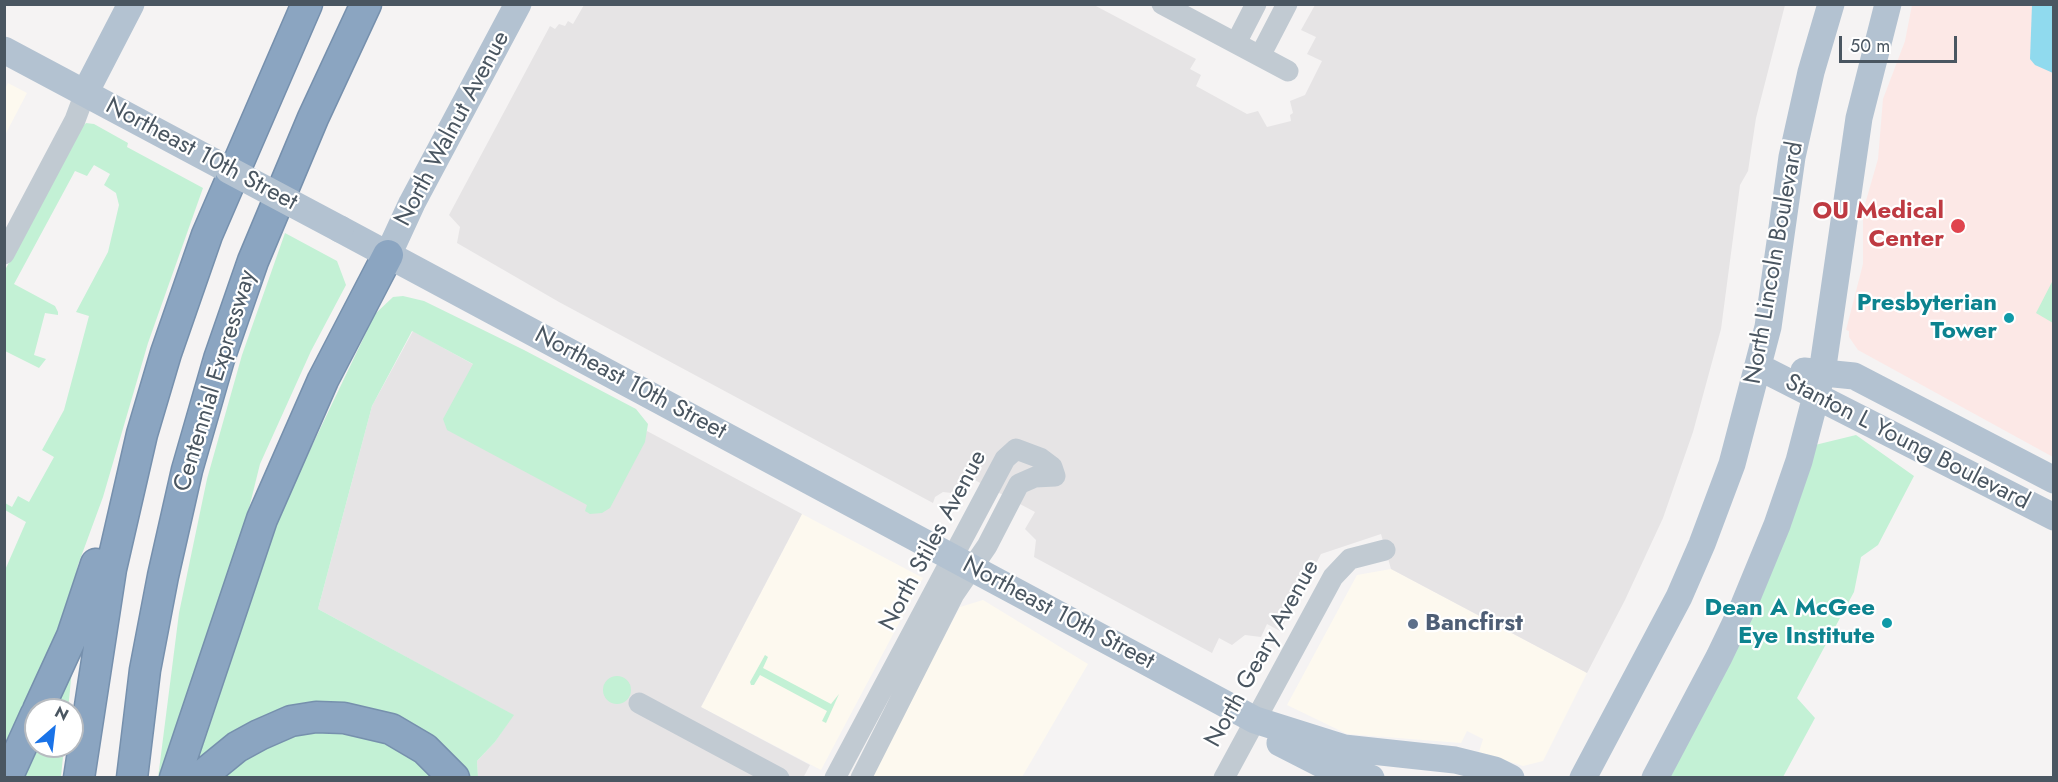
<!DOCTYPE html>
<html>
<head>
<meta charset="utf-8">
<style>
  body { margin:0 }
  #map { position:relative; width:2058px; height:782px; overflow:hidden; background:#f5f3f3; font-family:Jost,sans-serif }
  canvas { display:block }
  .frame { position:absolute; inset:0; border:6px solid #4a5661; pointer-events:none }
  .north { position:absolute; left:24px; top:698px; width:60px; height:60px; box-sizing:border-box; background:#fff; border:2px solid #b7bbc0; border-radius:50%; rotate:28deg; font-size:16px; font-weight:700; line-height:24px; text-align:center; color:#4a5661 }
  .north::after { content:''; display:block; margin:auto; width:21px; height:27px; background:#1a73e8; clip-path:polygon(50% 0,100% 100%,50% 72%,0 100%) }
  .scale { position:absolute; left:1839px; top:36px; width:118px; height:27px; box-sizing:border-box; border:3px solid #4a5661; border-top:0; padding-left:8px; font-size:18px; line-height:21px; white-space:nowrap; color:#4a5661; -webkit-text-stroke:4px #fff; paint-order:stroke }
</style>
</head>
<body>
<div id="map">
<canvas width="2058" height="782"></canvas>
<div class="frame"></div>
<div class="north">N</div>
<div class="scale">50 m</div>
</div>
<script>
const g = document.querySelector('canvas').getContext('2d');
g.lineJoin = 'round';
function fill(path, color) {
  g.fillStyle = color;
  g.fill(path, 'evenodd');
}
function toPath(rows) {
  const path = new Path2D();
  for (const r of rows) {
    if (r.length === 3) {
      path.moveTo(r[0] + r[2], r[1]);
      path.arc(r[0], r[1], r[2], 0, 2 * Math.PI);
      continue;
    }
    path.moveTo(r[0], r[1]);
    for (let i = 2; i < r.length; i += 2) path.lineTo(r[i], r[i + 1]);
  }
  return path;
}
function strokePath(path, color, width, dash) {
  g.strokeStyle = color;
  g.lineWidth = width;
  g.lineCap = dash ? 'butt' : 'round';
  g.setLineDash(dash || []);
  g.stroke(path);
}
function write(font, color, halo, rows, align = 'center') {
  g.font = font + ' Jost,sans-serif';
  g.lineWidth = 4.5;
  g.setLineDash([]);
  g.textBaseline = 'middle';
  g.strokeStyle = halo;
  g.fillStyle = color;
  for (const [text, x, y, turn = 0] of rows) {
    g.save();
    g.translate(x, y);
    g.rotate((+turn || 0) * Math.PI / 180);
    g.textAlign = isNaN(turn) ? turn : align;
    if (halo) g.strokeText(text, 0, 0);
    g.fillText(text, 0, 0);
    g.restore();
  }
}
fill(toPath([
  [8,83,27,93,5,135,5,89],
  [802,514,923,578,821,770,701,707],
  [1391,569,1587,673,1543,761,1523,766,1479,752,1483,739,1467,731,1461,743,1347,734,1287,705,1357,575],
  [983,600,1088,664,1022,777,869,778,960,607]
]), '#fdf9ef');
fill(toPath([
  [584,5,1094,5,1196,59,1190,69,1201,75,1196,86,1247,114,1258,111,1267,127,1291,121,1290,115,1293,113,1290,101,1305,95,1322,61,1307,54,1316,37,1301,30,1315,5,1785,5,1756,118,1748,171,1740,185,1721,329,1693,432,1663,518,1625,600,1587,673,1391,569,1381,534,1321,554,1280,631,1267,624,1261,637,1245,635,1232,645,1219,638,1212,653,1034,557,1036,540,1025,529,1035,512,969,477,960,494,943,492,935,497,933,503,559,302,457,243,460,227,449,215,550,26,555,29,559,24,565,26,568,21,573,24],
  [413,331,633,453,647,431,802,514,701,707,810,765,803,778,478,777,477,761,495,742,513,715,318,609,372,406]
]), '#e6e4e5');
fill(toPath([
  [1912,5,2053,5,2053,457,1858,350,1849,337,1849,331,1846,330,1863,264,1863,211,1878,159,1883,99,1905,41]
]), '#fce8e6');
fill(toPath([
  [86,123,94,124,128,143,127,147,203,188,148,343,103,497,78,565,64,629,5,765,5,570,26,522,5,510,5,503,12,507,18,496,29,502,54,457,42,450,64,410,89,316,76,312,108,252,119,205,116,193,104,185,110,174,94,165,87,176,75,171,14,284,55,306,58,312,58,315,45,313,34,355,46,359,39,368,5,351,5,270,81,128],
  [285,233,337,261,346,285,311,351,260,464,228,593,167,777,158,778,179,613,207,479,242,355],
  [2053,280,2054,323,2053,323,2036,313],
  [403,296,424,301,524,350,636,409,648,424,645,442,610,508,602,513,590,514,585,511,587,505,447,430,443,419,473,364,412,331,372,406,318,609,514,715,495,742,477,761,478,777,465,777,338,709,193,773,220,670,255,565,375,314,393,297],
  [1856,435,1914,476,1878,545,1861,557,1854,592,1797,698,1815,718,1783,777,1667,778,1815,445],
  [765,655,768,657,763,668,831,704,839,694,826,723,822,721,827,711,760,675,754,685,751,685,750,682],
  [73,659,68,710,46,710],
  [617,690,14],
  [310,728,388,738,442,778,214,778,226,767],
  [36,746,64,746,61,777,17,778]
]), '#c3f1d5');
fill(toPath([
  [2032,5,2053,5,2053,73,2035,65,2030,59]
]), '#90daee');
const highway = toPath([
  [38,710,72,636,96,564],
  [7,778,36,714],
  [79,778,111,569,142,434,166,353,207,235,307,4],
  [132,778,145,670,163,576,187,470,219,359,253,261,313,118,366,4],
  [175,778,262,519,323,380,388,255],
  [199,778,237,747,259,735,291,721,316,717,344,718,391,729,425,749,454,778]
]);
strokePath(highway, '#7690ad', 33);
strokePath(toPath([
  [1162,4,1288,71],
  [1236,43,1256,4],
  [1260,56,1287,4],
  [4,254,75,120,85,93],
  [639,703,779,778],
  [835,778,1005,459,1016,449,1040,458,1052,467,1055,476,1035,477,1019,484,987,546,954,594,861,778],
  [1224,778,1333,577,1350,559,1385,550]
]), '#c1cad2', 21);
strokePath(toPath([
  [4,50,229,170],
  [85,93,131,4],
  [340,229,1255,720,1344,748,1455,760,1495,770,1511,778],
  [388,255,412,203,518,4],
  [1759,367,2054,517],
  [1804,371,1854,376,2054,480],
  [1280,743,1325,766,1371,778],
  [1583,778,1679,597,1702,544,1732,464,1768,327,1792,157,1811,72,1831,4],
  [1655,778,1719,657,1744,605,1777,525,1799,461,1822,373,1859,118,1888,4]
]), '#b3c2d1', 27);
strokePath(highway, '#8ba5c1', 30);
strokePath(toPath([
  [229,170,340,229]
]), '#b3c2d1', 27);
for (const [x, y, r, color] of [
  [1958,226,8,"#e0444e"],
  [2009,318,6,"#0f9aa8"],
  [1887,623,6,"#0f9aa8"],
  [1413,624,6,"#5c6f8a"]
]) {
  const dot = new Path2D();
  dot.arc(x, y, r, 0, 2 * Math.PI);
  g.fillStyle = color;
  g.fill(dot);
  strokePath(dot, '#fff', 2);
}
write('24px', '#4a5661', '#fff', [
  ["North Walnut Avenue",453,129,-62],
  ["Northeast 10th Street",201,155,28],
  ["North Lincoln Boulevard",1775,263,-80],
  ["Centennial Expressway",216,381,-73],
  ["Northeast 10th Street",630,384,28],
  ["Stanton L Young Boulevard",1907,443,27],
  ["North Stiles Avenue",934,541,-62],
  ["Northeast 10th Street",1058,614,28],
  ["North Geary Avenue",1263,654,-61]
]);
write('bold 24px', '#be3a42', '#fff', [
  ["OU Medical",1944,212],
  ["Center",1944,240]
], 'right');
write('bold 24px', '#0d838f', '#fff', [
  ["Presbyterian",1997,304],
  ["Tower",1997,332],
  ["Dean A McGee",1875,609],
  ["Eye Institute",1875,637]
], 'right');
write('bold 24px', '#4e5e75', '#fff', [
  ["Bancfirst",1425,624]
], 'left');
</script>
</body>
</html>
